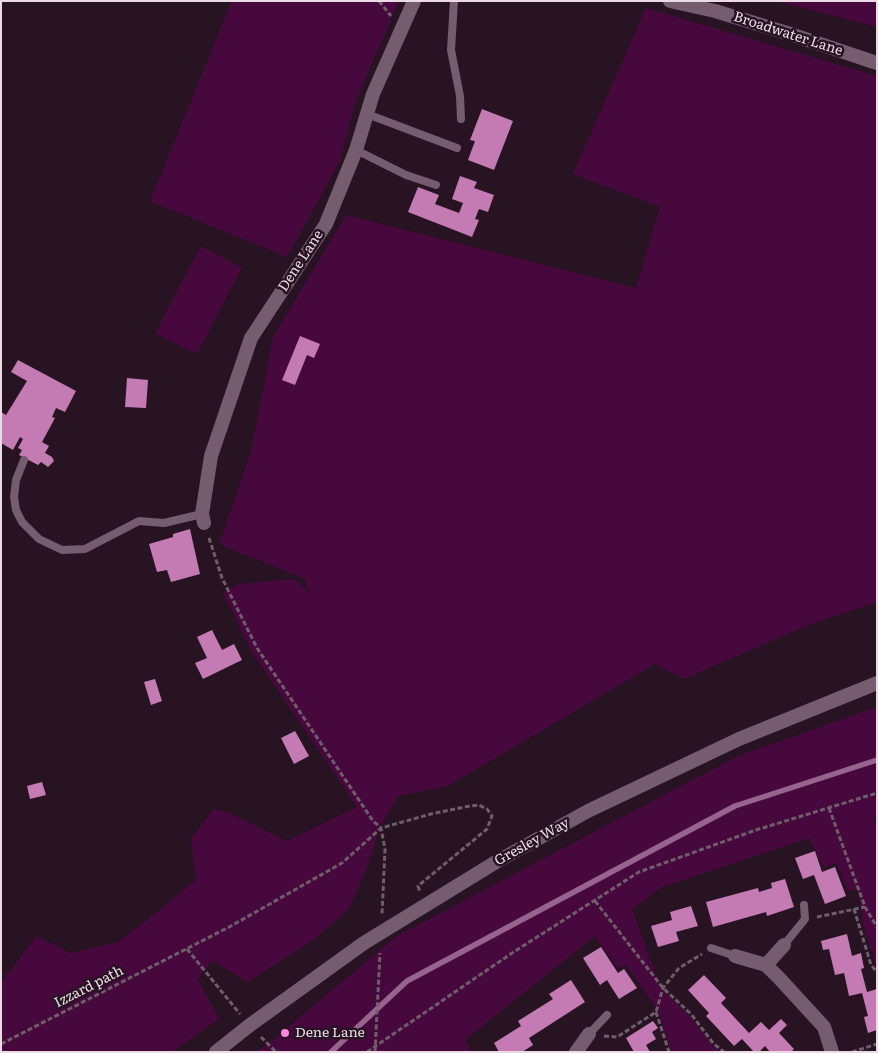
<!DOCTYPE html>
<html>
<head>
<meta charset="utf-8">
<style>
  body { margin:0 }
  #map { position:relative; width:878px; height:1053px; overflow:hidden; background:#281323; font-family:Literata,serif }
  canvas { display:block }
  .frame { position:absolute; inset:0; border:2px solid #eadbe5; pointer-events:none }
</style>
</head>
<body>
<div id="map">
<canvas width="878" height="1053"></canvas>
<div class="frame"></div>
</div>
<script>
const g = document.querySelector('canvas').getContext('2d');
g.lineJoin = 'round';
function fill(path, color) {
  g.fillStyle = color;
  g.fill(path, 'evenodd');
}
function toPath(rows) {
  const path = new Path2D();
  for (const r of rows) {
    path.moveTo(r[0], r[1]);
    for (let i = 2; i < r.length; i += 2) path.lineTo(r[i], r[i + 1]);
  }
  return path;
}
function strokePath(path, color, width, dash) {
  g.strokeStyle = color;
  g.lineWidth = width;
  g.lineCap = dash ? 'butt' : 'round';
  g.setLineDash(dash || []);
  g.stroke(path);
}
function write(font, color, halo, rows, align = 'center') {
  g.font = font + ' Literata,serif';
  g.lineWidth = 5;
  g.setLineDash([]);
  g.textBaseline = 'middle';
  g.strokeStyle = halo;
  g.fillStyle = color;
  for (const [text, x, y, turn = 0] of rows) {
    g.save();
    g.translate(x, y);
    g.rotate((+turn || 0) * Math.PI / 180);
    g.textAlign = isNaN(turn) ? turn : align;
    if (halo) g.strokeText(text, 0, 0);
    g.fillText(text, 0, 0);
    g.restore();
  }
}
fill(toPath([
  [232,1,399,1,355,103,340,161,287,257,150,201],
  [776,1,877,1,877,27],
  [646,8,877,76,877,602,806,626,684,679,655,664,448,786,398,796,379,829,367,867,349,909,313,940,248,982,212,961,197,978,219,1019,172,1052,1,1052,1,983,36,936,71,953,119,942,196,880,191,839,214,809,229,813,287,841,357,807,250,649,223,592,240,584,294,579,308,591,305,579,219,544,251,452,273,337,346,215,636,288,660,207,573,174],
  [201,246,242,268,197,354,155,333],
  [877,707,877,815,873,817,877,827,877,968,864,927,861,903,857,889,848,891,837,863,824,867,809,838,662,887,632,909,661,989,688,1014,710,1043,720,1052,671,1052,659,1012,626,965,618,968,595,936,465,1040,471,1052,256,1052,274,1039,397,936,738,756]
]), '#47093d');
strokePath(toPath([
  [331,1052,407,981,735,806,877,760]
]), '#97648d', 5.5);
fill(toPath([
  [482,109,513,121,494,170,468,160,475,141,470,140],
  [460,176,477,182,474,188,494,195,488,212,479,209,475,219,479,220,472,237,408,212,418,187,439,195,435,204,459,213,463,203,452,199],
  [300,336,320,344,314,358,307,355,295,385,282,380],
  [18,360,76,391,65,412,56,408,52,417,55,418,42,442,49,446,45,453,52,457,54,461,48,467,41,462,38,465,19,455,22,450,18,448,23,439,20,437,13,450,1,443,1,412,6,415,27,381,11,372],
  [127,378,148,380,146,408,125,407],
  [190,529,200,574,171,582,167,570,157,572,149,544,173,537,173,534],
  [212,630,222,650,234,644,242,660,203,679,195,663,207,658,197,637],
  [155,679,162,701,151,705,144,682],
  [295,731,309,756,294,764,281,738],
  [42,782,46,795,30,799,27,786],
  [815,851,822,872,835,867,846,896,825,904,814,875,803,879,795,858],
  [785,879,794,907,767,916,766,912,713,927,706,902,758,888,759,892,772,888,771,883],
  [691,906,698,926,676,932,679,941,658,947,651,926,672,920,670,912],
  [847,934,852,956,861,953,864,968,861,969,867,992,877,989,877,1030,868,1033,864,1017,868,1016,862,993,849,996,844,973,835,975,829,949,823,950,821,941],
  [601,947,618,973,624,969,637,988,619,999,607,980,600,985,583,958],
  [704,975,726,998,721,1003,749,1033,761,1022,769,1030,781,1019,787,1025,779,1033,794,1049,791,1052,770,1052,765,1046,759,1052,754,1052,742,1039,734,1046,706,1016,709,1013,688,990],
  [571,980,585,1002,529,1038,533,1045,522,1052,499,1052,494,1043,521,1026,518,1021,553,999,549,994],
  [653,1021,658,1028,652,1032,656,1039,646,1045,650,1052,634,1052,626,1038]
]), '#c47bb4');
strokePath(toPath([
  [379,1,391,16],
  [209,538,222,578,257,648,373,821,381,828,385,849,382,914],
  [829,808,865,907,877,927],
  [595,901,663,988,691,1014,713,1043,724,1052],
  [854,909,871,965,877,972],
  [817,917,865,907],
  [187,949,240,1014],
  [656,1012,669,1052],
  [604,1036,617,1037,656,1012,663,988,679,968,702,954],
  [261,1037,276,1052],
  [1,1044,231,926,342,863,381,828,431,814,470,806,479,805,487,809,492,816,487,829,418,886,420,892],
  [367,1052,512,953,639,872,756,830,877,793],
  [375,1052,380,953],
  [852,1052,877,1044]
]), '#705d6b', 3, [5, 2.5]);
strokePath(toPath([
  [454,1,451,50,460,96,461,119],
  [367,114,457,148],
  [356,150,406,175,436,185],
  [24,460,16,480,14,497,16,510,22,522,39,539,62,550,85,549,139,521,164,523,202,514],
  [784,945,805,919,804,905],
  [711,948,735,956],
  [589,1034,607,1015]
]), '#755c6f', 8);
strokePath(toPath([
  [670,1,715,11,787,33,877,63],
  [204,523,202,514,211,456,251,338,326,224,356,150,373,94,414,1],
  [735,956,766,965,780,979,824,1027,832,1052],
  [766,965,784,945],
  [576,1052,589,1034]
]), '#755c6f', 14);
strokePath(toPath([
  [216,1052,250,1025,364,943,496,862,588,811,739,739,877,683]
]), '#755c6f', 14);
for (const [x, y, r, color] of [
  [285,1033,5,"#fc86e4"]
]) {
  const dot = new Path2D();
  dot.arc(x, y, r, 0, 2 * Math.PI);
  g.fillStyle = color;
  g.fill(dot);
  strokePath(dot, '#281323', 2);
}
write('14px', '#eadbe5', '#281323', [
  ["Broadwater Lane",788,34,18],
  ["Dene Lane",301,261,-57],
  ["Gresley Way",532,842,-29],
  ["Izzard path",89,987,-27]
]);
write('14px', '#eadbe5', '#281323', [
  ["Dene Lane",295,1033]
], 'left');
</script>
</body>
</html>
